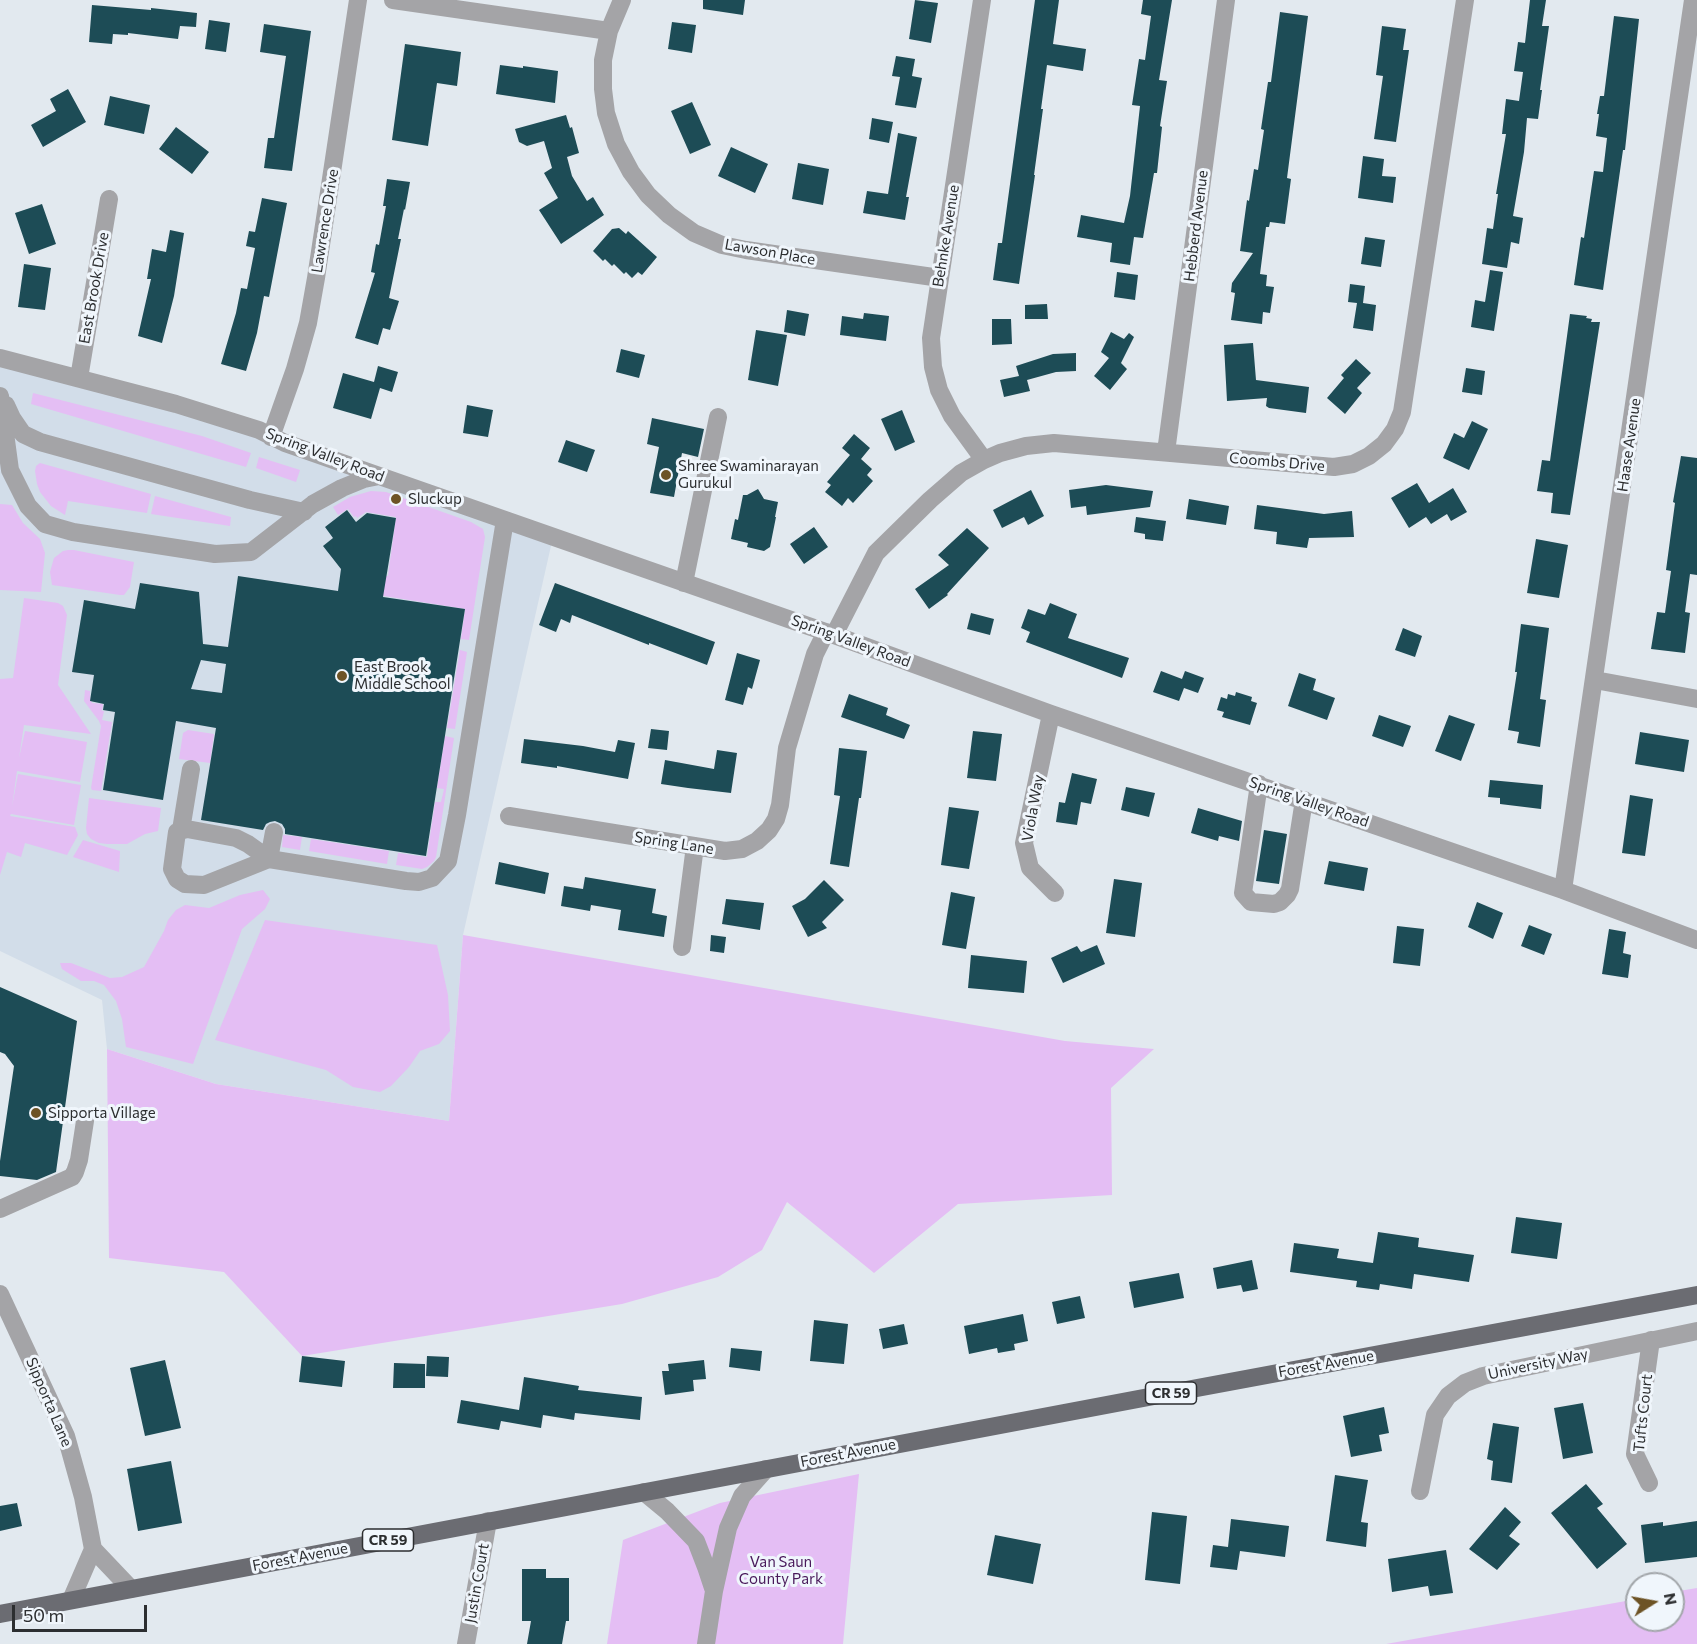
<!DOCTYPE html>
<html>
<head>
<meta charset="utf-8">
<style>
  body { margin:0 }
  #map { position:relative; width:1697px; height:1644px; overflow:hidden; background:#e2e9ef; font-family:Commissioner,sans-serif }
  canvas { display:block }
  .north { position:absolute; left:1625px; top:1572px; width:60px; height:60px; box-sizing:border-box; background:#f0f6fc; border:2px solid #a2a6aa; border-radius:50%; rotate:79deg; font-size:16px; font-weight:700; line-height:24px; text-align:center; color:#2c2e30 }
  .north::after { content:''; display:block; margin:auto; width:21px; height:27px; background:#6d5325; clip-path:polygon(50% 0,100% 100%,50% 72%,0 100%) }
  .scale { position:absolute; left:12px; top:1605px; width:135px; height:27px; box-sizing:border-box; border:3px solid #2c2e30; border-top:0; padding-left:8px; font-size:18px; line-height:21px; white-space:nowrap; color:#2c2e30; -webkit-text-stroke:4px #f0f6fc; paint-order:stroke }
</style>
</head>
<body>
<div id="map">
<canvas width="1697" height="1644"></canvas>
<div class="north">N</div>
<div class="scale">50 m</div>
</div>
<script>
const g = document.querySelector('canvas').getContext('2d');
g.lineJoin = 'round';
function fill(path, color) {
  g.fillStyle = color;
  g.fill(path, 'evenodd');
}
function toPath(rows) {
  const path = new Path2D();
  for (const r of rows) {
    path.moveTo(r[0], r[1]);
    for (let i = 2; i < r.length; i += 2) path.lineTo(r[i], r[i + 1]);
  }
  return path;
}
function strokePath(path, color, width, dash) {
  g.strokeStyle = color;
  g.lineWidth = width;
  g.lineCap = dash ? 'butt' : 'round';
  g.setLineDash(dash || []);
  g.stroke(path);
}
function write(font, color, halo, rows, align = 'center') {
  g.font = font + ' Commissioner,sans-serif';
  g.lineWidth = 6;
  g.setLineDash([]);
  g.textBaseline = 'middle';
  g.strokeStyle = halo;
  g.fillStyle = color;
  for (const [text, x, y, turn = 0] of rows) {
    g.save();
    g.translate(x, y);
    g.rotate((+turn || 0) * Math.PI / 180);
    g.textAlign = isNaN(turn) ? turn : align;
    if (halo) g.strokeText(text, 0, 0);
    g.fillText(text, 0, 0);
    g.restore();
  }
}
fill(toPath([
  [0,358,79,378,553,537,463,935,449,1121,216,1084,107,1049,102,1000,0,951]
]), '#d2dde9');
fill(toPath([
  [33,393,202,436,251,453,246,467,31,404],
  [259,457,300,470,296,482,256,468],
  [40,463,151,494,147,513,68,501,65,515,51,506,40,492,37,484,35,471,36,466],
  [371,491,386,492,471,522,483,529,485,537,469,640,461,639,465,609,372,594,375,574,388,576,396,517,366,512,357,518,356,516,354,517,348,509,338,515,333,507,350,497],
  [155,496,231,517,230,526,151,514],
  [0,504,12,505,23,523,40,539,45,553,41,592,0,590],
  [68,550,74,550,134,562,130,587,124,595,120,595,52,585,50,572,54,558,63,551],
  [24,598,58,603,63,606,67,615,58,685,91,734,24,725,19,758,25,731,87,742,80,782,17,771,12,807,18,774,81,785,74,825,11,814,10,816,75,827,78,835,67,855,25,843,21,857,7,852,0,875,0,679,13,678],
  [460,650,467,652,455,729,447,728],
  [85,690,90,691,90,697,92,703,103,704,102,711,104,711,102,720,112,722,101,791,92,790,91,788,101,726,99,721,84,701],
  [188,730,214,734,210,763,179,759,183,733],
  [445,736,454,738,436,857,434,861,427,867,422,869,396,865,398,853,427,857,435,802,441,802,444,789,437,788],
  [89,798,161,808,158,831,145,834,127,844,107,844,99,843,91,839,87,834,86,828],
  [283,835,302,837,300,850,282,847],
  [311,839,389,851,387,864,309,851],
  [83,840,120,851,119,872,73,857],
  [263,890,270,899,265,909,242,929,193,1064,126,1047,122,1019,116,1001,104,985,94,981,81,981,62,969,60,963,71,963,110,978,122,977,144,967,164,931,168,920,176,910,185,905,209,908,240,895],
  [265,920,437,945,448,995,450,1031,439,1044,420,1051,409,1067,391,1086,380,1092,353,1087,326,1070,215,1040],
  [463,935,1065,1041,1154,1049,1111,1088,1112,1195,958,1204,874,1273,787,1202,762,1250,718,1277,622,1304,302,1356,224,1272,109,1258,107,1049,216,1084,449,1121],
  [859,1474,843,1644,607,1644,623,1540,720,1503],
  [1697,1588,1697,1644,1386,1644,1637,1599,1637,1620,1673,1620,1673,1592]
]), '#e4bef4');
fill(toPath([
  [703,0,745,0,743,15,703,9],
  [915,0,938,3,931,43,909,39],
  [1035,0,1059,0,1053,44,1086,49,1083,71,1047,65,1041,109,1043,109,1034,175,1035,175,1019,284,993,280,998,243,1002,243],
  [1143,0,1172,0,1159,80,1167,81,1160,126,1162,127,1157,173,1154,173,1143,238,1134,237,1130,265,1110,262,1112,243,1077,237,1081,215,1124,223,1130,196,1140,106,1132,105,1139,59,1145,60,1151,16,1141,14],
  [1530,0,1546,0,1542,26,1549,26,1540,90,1542,90,1538,119,1527,118,1524,152,1513,216,1523,218,1519,244,1511,242,1507,268,1482,264,1487,228,1493,229,1498,194,1496,194,1506,134,1502,134,1506,99,1519,101,1523,72,1514,71,1518,42,1525,43],
  [92,5,151,10,151,8,197,13,196,27,180,26,178,39,128,33,128,35,113,34,112,44,89,42],
  [1280,12,1308,16,1287,178,1291,179,1285,224,1270,222,1269,227,1266,227,1260,274,1267,275,1266,286,1274,287,1270,313,1263,312,1262,324,1231,320,1235,293,1231,292,1232,283,1253,253,1240,251,1247,200,1249,201,1254,169,1258,170,1264,130,1261,129,1268,82,1271,82],
  [1614,16,1639,19,1625,150,1623,150,1603,290,1574,285,1581,237,1584,238,1594,171,1603,172,1607,138,1596,136,1599,114,1597,114,1600,96,1604,96],
  [209,20,230,23,226,52,205,49],
  [672,22,696,25,692,53,668,49],
  [264,24,311,31,292,171,264,168,268,138,274,138,286,56,260,52],
  [1382,26,1406,29,1403,50,1409,50,1396,142,1374,139,1383,76,1376,75],
  [405,44,461,52,457,86,437,83,428,146,392,140],
  [896,56,915,59,912,76,922,78,916,108,895,105,900,77,892,76],
  [500,65,523,68,523,66,558,71,555,103,496,94],
  [68,89,86,122,43,147,31,125,56,111,50,99],
  [110,96,150,105,144,134,104,125],
  [692,102,711,145,690,154,671,111],
  [566,115,570,128,572,127,579,153,567,157,572,176,587,201,593,197,604,215,561,244,539,210,558,198,544,173,552,168,544,141,527,146,519,142,515,129],
  [872,118,893,122,889,143,869,139],
  [176,127,209,152,192,174,159,149],
  [898,133,917,137,906,197,909,197,905,220,863,213,867,191,888,194],
  [731,147,768,164,755,193,718,176],
  [1363,156,1384,159,1382,176,1396,177,1393,203,1358,198],
  [798,163,829,169,823,205,792,199],
  [387,179,410,182,405,210,404,209,398,239,401,239,389,298,399,301,390,330,383,328,378,345,355,338,375,273,371,272,376,244,379,245,386,206,383,206],
  [262,198,287,203,269,297,264,296,257,333,246,371,221,364,236,313,241,288,247,289,255,248,246,246,249,231,255,232],
  [42,204,56,244,29,254,15,213],
  [619,228,626,234,628,231,657,257,642,275,638,272,632,278,626,272,624,274,614,264,612,266,605,259,603,261,593,251,612,229],
  [170,230,184,233,174,296,162,343,138,336,151,279,147,279,152,249,166,252],
  [1365,237,1385,240,1381,267,1361,264],
  [24,264,51,268,45,310,18,307],
  [1490,270,1503,272,1494,331,1471,327,1475,300,1485,302],
  [1117,272,1138,275,1135,300,1114,297],
  [1350,284,1365,286,1363,303,1376,305,1373,331,1353,328,1357,303,1348,302],
  [1047,304,1048,319,1025,319,1025,305],
  [787,310,809,314,805,336,784,332],
  [864,313,889,316,886,341,840,335,842,316,863,319],
  [1570,314,1587,316,1586,318,1592,319,1591,322,1600,322,1570,515,1551,513,1553,493,1537,491,1542,460,1550,461],
  [992,319,1011,319,1012,344,992,345],
  [756,330,787,335,778,386,748,380],
  [1111,332,1124,339,1129,333,1134,337,1121,363,1127,369,1110,390,1094,376,1109,358,1101,352],
  [1253,343,1256,380,1309,387,1306,413,1269,408,1266,406,1267,398,1227,401,1224,345],
  [621,349,645,355,639,378,616,372],
  [1076,353,1076,371,1056,372,1027,380,1030,391,1004,397,1000,380,1019,376,1016,366,1053,354],
  [1356,359,1371,373,1357,388,1362,393,1345,414,1327,398,1344,378,1341,375],
  [378,366,398,372,392,392,380,388,371,419,333,408,343,373,374,382],
  [1466,368,1485,371,1482,395,1462,392],
  [467,405,493,410,488,437,463,433],
  [902,410,915,442,895,451,881,419],
  [652,418,704,429,698,457,682,453,674,497,650,493,659,447,647,444],
  [1472,421,1488,429,1469,470,1443,458,1454,433,1464,438],
  [854,434,870,448,861,459,872,469,867,475,873,481,853,503,848,498,842,506,825,492,831,485,827,482,850,455,842,448],
  [566,440,595,450,587,472,558,462],
  [1681,456,1697,458,1697,575,1690,574,1685,612,1690,613,1685,653,1651,649,1657,612,1665,613,1671,571,1666,570,1675,503,1673,502],
  [1417,483,1429,503,1453,488,1467,512,1451,521,1447,514,1431,524,1426,517,1409,528,1391,498],
  [1106,485,1153,491,1150,507,1087,515,1086,506,1071,508,1069,490],
  [758,489,764,499,778,502,775,517,776,517,770,547,764,551,747,547,748,543,731,539,735,519,738,520,743,495,747,495],
  [1031,490,1044,516,1028,525,1024,517,1002,528,993,510],
  [1189,499,1229,506,1226,525,1186,519],
  [1257,505,1324,514,1352,511,1354,537,1309,538,1307,548,1276,544,1277,532,1254,529],
  [347,510,356,522,367,513,396,518,383,597,465,609,426,856,285,834,285,829,282,824,275,821,270,822,266,824,263,830,201,820,216,728,176,721,163,800,103,790,115,712,103,710,104,704,90,701,94,675,72,672,84,600,135,609,140,583,199,592,203,644,228,647,238,576,338,591,341,569,323,546,333,538,325,527],
  [201,660,226,664,222,693,191,689],
  [1136,517,1166,521,1163,541,1145,539,1145,534,1134,532],
  [814,527,828,547,804,564,790,544],
  [967,528,989,548,947,594,948,595,929,609,915,589,949,565,938,555],
  [1536,539,1568,545,1559,598,1527,593],
  [555,583,715,642,707,665,649,643,649,645,572,615,570,623,561,619,556,632,539,625],
  [1050,603,1077,614,1068,638,1129,658,1122,678,1026,642,1030,632,1021,628,1028,609,1045,615],
  [971,613,994,619,990,635,967,629],
  [1521,624,1549,628,1540,699,1546,700,1540,747,1517,743,1519,732,1508,730,1517,672,1515,672],
  [1403,628,1422,636,1415,657,1395,650],
  [737,653,760,660,752,689,748,687,743,705,725,700],
  [1161,671,1182,679,1185,671,1204,678,1198,693,1184,688,1179,701,1153,692],
  [1299,673,1316,679,1313,690,1335,698,1327,720,1288,706],
  [1236,692,1252,697,1251,701,1257,703,1250,725,1222,717,1224,712,1217,710,1221,697,1227,699,1228,694,1235,696],
  [849,694,888,708,886,715,910,725,904,739,841,717],
  [1379,715,1411,726,1403,747,1372,736],
  [1449,715,1475,724,1461,761,1435,751],
  [651,729,669,731,667,750,648,748],
  [973,731,1002,734,996,781,967,778],
  [1640,732,1689,740,1684,772,1635,764],
  [524,739,583,746,615,752,618,740,635,743,628,779,557,766,557,768,521,763],
  [839,748,867,751,861,798,859,798,849,867,830,864,840,796,834,795],
  [717,750,737,753,731,793,688,788,661,784,665,760,714,769],
  [1072,773,1097,779,1091,804,1081,802,1077,825,1056,822,1059,802,1065,803],
  [1490,780,1543,785,1541,809,1500,804,1500,798,1488,797],
  [1126,787,1155,793,1149,817,1121,810],
  [1630,795,1653,799,1645,856,1622,853],
  [949,807,979,811,969,869,941,865],
  [1198,808,1242,821,1239,841,1219,836,1218,841,1191,833],
  [1264,830,1287,834,1279,884,1256,881],
  [1329,861,1368,868,1364,891,1324,884],
  [499,862,549,873,545,894,495,884],
  [585,877,656,889,652,913,667,916,664,937,618,930,621,910,591,905,590,911,561,906,564,886,583,889],
  [1114,879,1142,883,1135,937,1106,933],
  [824,880,844,900,822,922,827,928,808,937,792,906,805,899],
  [951,892,975,897,966,949,942,945],
  [726,899,764,903,760,930,722,924],
  [1477,902,1503,913,1493,939,1468,927],
  [1529,925,1552,934,1544,955,1521,946],
  [1397,926,1424,929,1420,966,1393,963],
  [1609,929,1626,932,1623,953,1631,955,1628,978,1602,974],
  [711,935,726,937,724,953,710,951],
  [1097,945,1105,964,1063,983,1051,958,1077,946,1081,952],
  [971,955,1027,961,1024,993,968,988],
  [0,987,77,1021,56,1172,37,1180,0,1176,0,1161,14,1066,5,1054,0,1052],
  [1516,1217,1562,1223,1557,1259,1511,1253],
  [1378,1232,1419,1238,1418,1247,1474,1255,1469,1282,1414,1274,1412,1289,1380,1284,1379,1290,1356,1287,1357,1281,1290,1272,1294,1243,1339,1249,1337,1258,1373,1263],
  [1252,1260,1258,1289,1243,1292,1241,1285,1217,1289,1213,1268],
  [1179,1273,1184,1298,1134,1308,1129,1282],
  [1080,1296,1085,1318,1057,1324,1052,1302],
  [1023,1314,1028,1341,1014,1344,1015,1350,998,1353,997,1348,969,1354,964,1326],
  [814,1320,848,1324,844,1364,810,1361],
  [904,1324,908,1344,883,1349,879,1329],
  [731,1348,762,1351,760,1371,729,1367],
  [302,1356,345,1361,342,1387,299,1382],
  [427,1356,449,1357,448,1377,426,1376],
  [165,1360,181,1428,145,1436,130,1368],
  [704,1360,706,1379,693,1380,694,1391,665,1395,662,1371,669,1371,668,1364],
  [394,1363,425,1364,425,1388,393,1388],
  [524,1377,579,1386,578,1390,642,1397,640,1420,575,1413,574,1420,543,1415,541,1428,501,1421,499,1430,457,1423,461,1400,519,1410],
  [1583,1403,1593,1453,1563,1459,1554,1408],
  [1384,1407,1389,1433,1379,1435,1382,1451,1351,1457,1343,1416],
  [1493,1423,1519,1427,1512,1483,1491,1480,1493,1461,1487,1459],
  [171,1461,182,1523,138,1531,127,1469],
  [1335,1475,1368,1480,1361,1522,1368,1523,1366,1547,1326,1541],
  [1586,1484,1603,1504,1597,1508,1627,1544,1597,1569,1551,1513],
  [17,1503,22,1526,0,1531,0,1506],
  [1505,1507,1521,1522,1509,1536,1520,1544,1497,1570,1469,1549],
  [1152,1512,1187,1516,1180,1584,1145,1580],
  [1231,1519,1289,1526,1285,1557,1240,1551,1237,1570,1210,1567,1213,1545,1228,1547],
  [1697,1521,1697,1557,1645,1563,1641,1525,1663,1522,1663,1526],
  [995,1535,1041,1544,1033,1584,987,1575],
  [1446,1550,1453,1593,1430,1596,1428,1586,1392,1592,1388,1559],
  [522,1569,546,1569,546,1578,569,1578,569,1621,566,1621,562,1644,527,1644,531,1621,522,1621]
]), '#1d4c56');
strokePath(toPath([
  [393,0,609,31],
  [622,0,609,31,603,60,603,89,606,113,616,144,631,172,648,195,669,215,694,233,722,245,746,250,940,278],
  [982,0,931,338,933,367,939,390,952,416,984,460],
  [0,358,176,404,259,430,285,443,834,635,1051,714,1563,890,1697,940],
  [79,378,109,199],
  [0,396,10,470,28,506,45,524,73,532,215,554,251,552,313,504,342,488,364,479,379,476],
  [6,405,12,418,23,434,40,442,250,500,304,512],
  [271,437,295,369,308,323,316,278,358,0],
  [1166,452,1226,0],
  [684,583,718,417],
  [834,635,876,553,930,500,961,473,984,460,1000,453,1026,446,1054,443,1334,467,1353,464,1369,456,1384,444,1395,429,1402,412,1465,0],
  [1595,680,1697,699],
  [1051,714,1024,843,1030,868,1055,893],
  [1259,784,1243,893,1251,902,1274,904,1280,902,1287,895,1290,889,1304,800],
  [509,816,725,851,742,849,757,841,769,830,776,819,780,805,787,748,815,654,826,632],
  [181,830,191,769],
  [269,859,204,885,185,884,177,879,172,869,177,832,187,829,236,838,248,844,269,859,406,881,419,882,432,878,448,861,457,815,505,520],
  [269,859,274,832],
  [1563,890,1693,0],
  [682,947,695,846],
  [0,1209,72,1177,75,1172,79,1160,85,1121],
  [0,1294,66,1436,83,1497,93,1549],
  [1649,1483,1635,1454,1651,1340],
  [1420,1491,1435,1415,1448,1396,1465,1383,1483,1376,1697,1331],
  [644,1492,667,1511,696,1541,706,1567,713,1588],
  [93,1549,131,1589],
  [71,1600,93,1549],
  [466,1644,488,1521],
  [706,1644,714,1591,728,1528,742,1496,766,1469]
]), '#a4a4a7', 18);
strokePath(toPath([
  [0,1614,1154,1396,1697,1295]
]), '#6b6c72', 18);
for (const [x, y, r, color] of [
  [666,475,6,"#6d5325"],
  [396,499,6,"#6d5325"],
  [342,676,6,"#6d5325"],
  [36,1113,6,"#6d5325"]
]) {
  const dot = new Path2D();
  dot.arc(x, y, r, 0, 2 * Math.PI);
  g.fillStyle = color;
  g.fill(dot);
  strokePath(dot, '#f0f6fc', 2);
}
for (const [x, y, w] of [
  [1171,1393,51],
  [388,1540,51]
]) {
  const box = new Path2D();
  box.roundRect(x - w / 2, y - 11, w, 22, 4.5);
  g.fillStyle = '#f0f6fc';
  g.fill(box);
  strokePath(box, '#2c2e30', 1.5);
}
write('bold 14px', '#2c2e30', null, [
  ["CR 59",1171,1393],
  ["CR 59",388,1540]
]);
write('15px', '#2c2e30', '#f0f6fc', [
  ["Lawrence Drive",325,221,-81],
  ["Hebberd Avenue",1196,226,-83],
  ["Behnke Avenue",946,236,-81],
  ["Lawson Place",770,252,10],
  ["East Brook Drive",94,288,-80],
  ["Haase Avenue",1629,445,-82],
  ["Spring Valley Road",325,455,21],
  ["Coombs Drive",1277,462,5],
  ["Spring Valley Road",851,641,20],
  ["Spring Valley Road",1309,802,19],
  ["Viola Way",1033,808,-80],
  ["Spring Lane",674,843,9],
  ["Forest Avenue",1326,1364,-10],
  ["University Way",1538,1364,-12],
  ["Sipporta Lane",49,1402,67],
  ["Tufts Court",1643,1413,-84],
  ["Forest Avenue",848,1453,-11],
  ["Forest Avenue",300,1557,-11],
  ["Justin Court",477,1583,-80]
]);
write('15px', '#2c2e30', '#f0f6fc', [
  ["Shree Swaminarayan",678,466],
  ["Gurukul",678,483],
  ["Sluckup",408,499],
  ["East Brook",354,667],
  ["Middle School",354,684],
  ["Sipporta Village",48,1113]
], 'left');
write('15px', '#49195b', '#f0f6fc', [
  ["Van Saun",781,1562],
  ["County Park",781,1579]
]);
</script>
</body>
</html>
